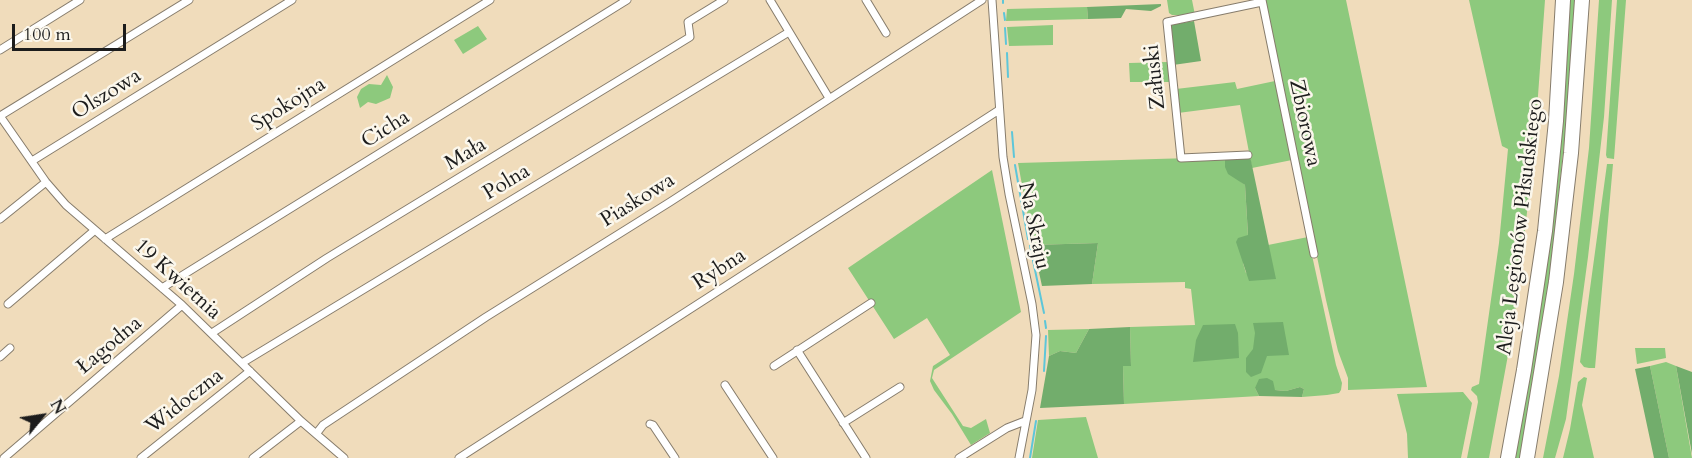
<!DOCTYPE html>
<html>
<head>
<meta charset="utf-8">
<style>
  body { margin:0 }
  #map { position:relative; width:1692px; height:458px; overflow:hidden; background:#f0dcbb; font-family:Cardo,serif }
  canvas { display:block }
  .north { position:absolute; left:12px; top:386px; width:60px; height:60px; -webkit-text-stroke:4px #fbf7ec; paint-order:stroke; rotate:60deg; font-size:16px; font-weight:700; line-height:24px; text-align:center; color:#1c1c1c }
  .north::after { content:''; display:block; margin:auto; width:21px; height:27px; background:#1c1c1c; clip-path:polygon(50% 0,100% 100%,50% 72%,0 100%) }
  .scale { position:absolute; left:12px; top:24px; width:114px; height:27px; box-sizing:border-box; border:3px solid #1c1c1c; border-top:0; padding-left:8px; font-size:18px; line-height:21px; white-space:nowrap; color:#1c1c1c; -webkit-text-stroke:4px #fbf7ec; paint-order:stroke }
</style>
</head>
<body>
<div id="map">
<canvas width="1692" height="458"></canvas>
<div class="north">N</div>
<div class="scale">100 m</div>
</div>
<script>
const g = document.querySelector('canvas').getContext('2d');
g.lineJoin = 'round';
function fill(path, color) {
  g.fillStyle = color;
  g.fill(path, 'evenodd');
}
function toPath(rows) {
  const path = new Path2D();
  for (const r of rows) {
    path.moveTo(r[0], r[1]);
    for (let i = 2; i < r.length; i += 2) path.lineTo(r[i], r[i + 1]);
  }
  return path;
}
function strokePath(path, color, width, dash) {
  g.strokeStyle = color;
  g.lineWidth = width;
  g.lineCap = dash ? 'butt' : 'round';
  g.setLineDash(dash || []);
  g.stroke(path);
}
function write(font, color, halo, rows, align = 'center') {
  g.font = font + ' Cardo,serif';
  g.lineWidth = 5;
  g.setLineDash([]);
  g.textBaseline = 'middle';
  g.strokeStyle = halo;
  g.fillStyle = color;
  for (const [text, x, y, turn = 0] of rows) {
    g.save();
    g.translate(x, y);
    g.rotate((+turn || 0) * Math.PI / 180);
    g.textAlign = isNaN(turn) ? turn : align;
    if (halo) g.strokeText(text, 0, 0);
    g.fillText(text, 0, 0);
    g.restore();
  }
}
fill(toPath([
  [1167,0,1192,0,1195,15,1172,15,1169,13],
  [1264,0,1346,0,1427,387,1348,390,1348,378,1338,351,1326,300],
  [1469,0,1545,0,1534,150,1523,248,1513,328,1489,458,1467,458,1478,402,1477,396,1471,390,1472,387,1479,384,1499,243,1508,149,1502,146],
  [1570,0,1575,0,1569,99,1548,290,1520,458,1515,458,1535,345,1547,263,1564,99],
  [1599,0,1612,0,1604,117,1588,257,1566,419,1555,458,1543,458,1559,376,1574,274,1589,148],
  [1617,0,1626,0,1614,159,1607,158,1606,155],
  [1087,7,1088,19,1006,21,1007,9],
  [1053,25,1053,45,1009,46,1007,27],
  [478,26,487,39,463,54,454,40],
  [1168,62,1171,82,1130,82,1129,63],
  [387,75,393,87,390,98,376,104,368,102,360,108,357,97,361,89,369,84,381,85],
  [1275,81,1292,160,1252,168,1240,105,1178,113,1176,89,1235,82,1237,89],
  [1225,157,1240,181,1245,185,1248,236,1243,263,1246,273,1275,279,1268,245,1308,237,1336,365,1342,383,1341,390,1339,393,1327,395,1302,397,1304,389,1300,387,1286,391,1255,388,1259,396,1124,404,1123,366,1131,365,1130,327,1195,325,1191,289,1185,288,1185,282,1092,284,1098,243,1033,245,1018,163],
  [1607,164,1613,164,1595,368,1589,368,1584,367,1580,362],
  [992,170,1021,312,934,370,932,378,963,426,971,428,986,419,990,433,971,445,952,414,934,390,930,381,933,366,950,355,927,318,894,339,848,268],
  [1089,329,1076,353,1060,351,1049,356,1048,330],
  [1635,348,1665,348,1666,358,1637,364],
  [1666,362,1676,366,1692,458,1669,458,1650,366],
  [1584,377,1587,378,1582,405,1594,458,1563,458,1570,429,1578,382],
  [1463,392,1472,403,1461,458,1408,458,1407,434,1397,394],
  [1086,417,1098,458,1032,458,1038,420]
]), '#8dc97d');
fill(toPath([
  [1161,4,1161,6,1151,11,1126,9,1121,18,1088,19,1087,7],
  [1194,21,1201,61,1173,65,1169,25],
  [1250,156,1276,279,1249,281,1236,242,1238,238,1248,235,1245,185,1228,174,1225,167,1225,157],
  [1098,243,1092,284,1042,286,1033,245],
  [1283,322,1289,355,1267,356,1261,373,1251,377,1246,372,1246,358,1253,349,1255,333,1253,323],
  [1235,324,1238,333,1239,358,1193,362,1196,340,1203,325],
  [1130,327,1131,366,1123,366,1124,404,1040,408,1049,356,1060,351,1076,353,1089,329],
  [1650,366,1669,458,1654,458,1635,369],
  [1676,366,1692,372,1692,454],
  [1267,378,1273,381,1275,390,1286,391,1300,387,1304,389,1302,397,1259,396,1255,388,1259,379]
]), '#72ad6c');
strokePath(toPath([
  [1003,0,1003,3],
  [1004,13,1005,20],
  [1005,28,1006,44],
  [1007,53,1008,77],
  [1012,132,1014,157],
  [1015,165,1028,239],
  [1030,246,1044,313],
  [1045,321,1046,328],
  [1044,371,1046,336],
  [1030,458,1036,421]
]), '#5dc6d9', 2);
const street = toPath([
  [770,0,829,98],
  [866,0,886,33],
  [992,0,1003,157,1009,194,1032,304,1036,335,1032,390,1019,458],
  [1262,0,1314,254],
  [0,50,80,0],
  [0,116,46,182,66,205,182,305,301,421,344,458],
  [0,116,189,0],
  [1248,155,1181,158,1167,22,1262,2],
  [32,161,292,0],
  [0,219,46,182],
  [105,239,490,0],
  [162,288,627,0],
  [8,304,95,230],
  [212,333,327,258,690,37,688,22,724,0],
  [797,350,866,458],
  [0,357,10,348],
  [242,363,789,32],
  [774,366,871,303],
  [725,385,773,458],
  [843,423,900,387],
  [650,424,653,425,675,458],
  [316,434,323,425,486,317,670,202,982,0],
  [4,458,182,305],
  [141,458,250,371],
  [253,458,301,421],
  [459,458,999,110],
  [959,458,1007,428,1025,421]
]);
const highway = toPath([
  [1508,458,1524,370,1545,231,1556,121,1563,0],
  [1527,458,1556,282,1571,153,1582,0]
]);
strokePath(street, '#867c6c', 9);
strokePath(highway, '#867c6c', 16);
strokePath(street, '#fff', 7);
strokePath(highway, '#fff', 14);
write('21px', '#1c1c1c', '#fbf7ec', [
  ["Załuski",1156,77,-96],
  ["Olszowa",107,95,-32],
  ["Spokojna",289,105,-32],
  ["Zbiorowa",1304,123,78],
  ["Cicha",386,130,-32],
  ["Mała",466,155,-31],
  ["Polna",507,183,-31],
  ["Piaskowa",638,201,-32],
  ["Na Skraju",1033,226,78],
  ["Aleja Legionów Piłsudskiego",1521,227,-83],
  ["Rybna",720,270,-33],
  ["19 Kwietnia",177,280,42],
  ["Łagodna",110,346,-40],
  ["Widoczna",185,402,-38]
]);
</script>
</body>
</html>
